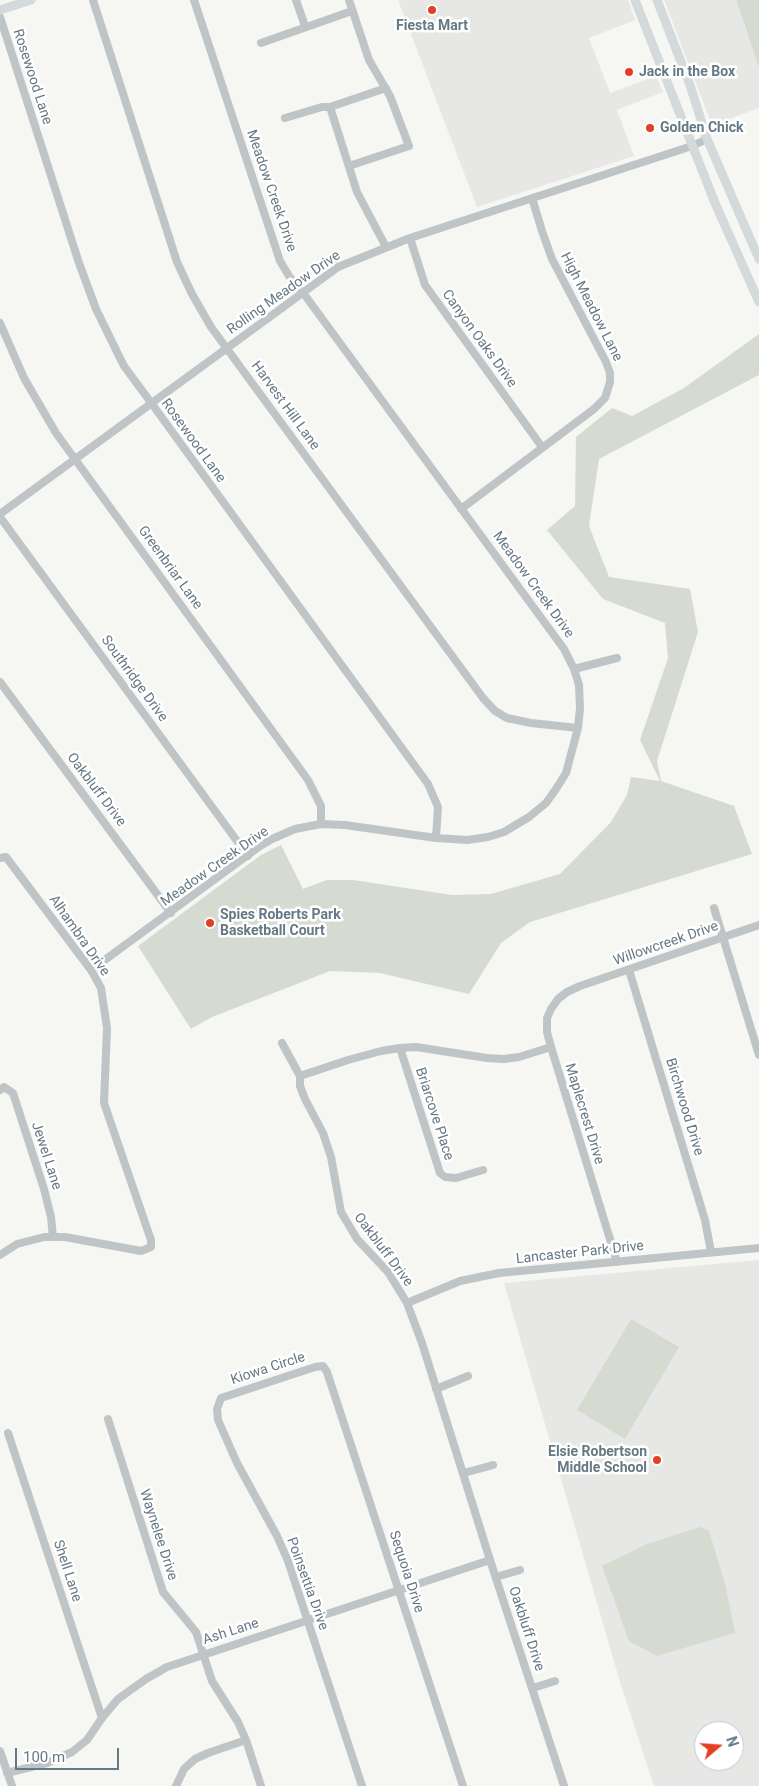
<!DOCTYPE html>
<html>
<head>
<meta charset="utf-8">
<style>
  body { margin:0 }
  #map { position:relative; width:759px; height:1786px; overflow:hidden; background:#f6f6f2; font-family:Roboto,sans-serif }
  canvas { display:block }
  .north { position:absolute; left:694px; top:1721px; width:50px; height:50px; box-sizing:border-box; background:#fff; border:1px solid #c1c9ce; border-radius:50%; rotate:72deg; font-size:14px; font-weight:700; line-height:20px; text-align:center; color:#657984 }
  .north::after { content:''; display:block; margin:auto; width:18px; height:22px; background:#e43e24; clip-path:polygon(50% 0,100% 100%,50% 72%,0 100%) }
  .scale { position:absolute; left:15px; top:1748px; width:104px; height:22px; box-sizing:border-box; border:2px solid #657984; border-top:0; padding-left:6px; font-size:15px; line-height:18px; white-space:nowrap; color:#657984; -webkit-text-stroke:4px #fff; paint-order:stroke }
</style>
</head>
<body>
<div id="map">
<canvas width="759" height="1786"></canvas>
<div class="north">N</div>
<div class="scale">100 m</div>
</div>
<script>
const g = document.querySelector('canvas').getContext('2d');
g.lineJoin = 'round';
function fill(path, color) {
  g.fillStyle = color;
  g.fill(path, 'evenodd');
}
function toPath(rows) {
  const path = new Path2D();
  for (const r of rows) {
    path.moveTo(r[0], r[1]);
    for (let i = 2; i < r.length; i += 2) path.lineTo(r[i], r[i + 1]);
  }
  return path;
}
function strokePath(path, color, width, dash) {
  g.strokeStyle = color;
  g.lineWidth = width;
  g.lineCap = dash ? 'butt' : 'round';
  g.setLineDash(dash || []);
  g.stroke(path);
}
function write(font, color, halo, rows, align = 'center') {
  g.font = font + ' Roboto,sans-serif';
  g.lineWidth = 5;
  g.setLineDash([]);
  g.textBaseline = 'middle';
  g.strokeStyle = halo;
  g.fillStyle = color;
  for (const [text, x, y, turn = 0] of rows) {
    g.save();
    g.translate(x, y);
    g.rotate((+turn || 0) * Math.PI / 180);
    g.textAlign = isNaN(turn) ? turn : align;
    if (halo) g.strokeText(text, 0, 0);
    g.fillText(text, 0, 0);
    g.restore();
  }
}
fill(toPath([
  [398,0,628,0,635,20,589,38,610,93,656,76,663,92,617,110,634,156,477,207],
  [664,0,736,0,759,68,759,108,712,125],
  [759,1260,759,1786,654,1786,620,1682,504,1283],
  [704,1731,734,1731,734,1761,704,1761]
]), '#e7e7e6');
fill(toPath([
  [736,0,759,0,759,68,744,23],
  [759,334,759,375,599,459,589,526,609,577,690,589,698,632,657,761,661,781,734,806,752,854,530,922,501,943,469,994,380,973,330,971,212,1017,191,1029,138,946,261,855,281,845,303,889,327,880,353,880,452,895,491,894,560,874,611,822,627,795,631,777,660,781,640,740,668,658,665,623,603,599,547,530,575,506,576,437,612,408,632,416,684,388],
  [631,1319,679,1347,625,1439,577,1410],
  [700,1527,709,1531,725,1583,735,1633,657,1656,629,1641,602,1566,647,1544]
]), '#d6dbd1');
strokePath(toPath([
  [93,0,177,262,192,294,211,327,483,698,495,711,507,718,531,723,578,728],
  [296,0,305,26],
  [0,17,79,263,96,309,117,352,124,366,152,404,428,784,438,807,436,838],
  [261,43,352,11],
  [330,107,357,192,386,247],
  [285,118,322,107,330,107,386,88],
  [349,166,409,146,390,96,369,60,349,0],
  [410,238,425,285,542,447],
  [0,323,24,378,56,433,308,780,321,806,321,824],
  [461,509,594,409,605,398,610,382,610,373,606,362,552,259,542,231,532,198],
  [0,514,338,267,410,238,692,146,707,139],
  [0,517,248,856],
  [574,669,617,658],
  [0,682,171,913],
  [0,858,6,857,91,970,101,988,107,1028,104,1103,151,1240,151,1247,141,1251,65,1237,44,1237,17,1244,0,1255],
  [714,908,759,1055],
  [91,970,260,846,272,839,295,829,321,824,345,825,436,838,467,840,488,837,504,832,529,817,546,803,556,789,566,773,578,728,580,708,579,685,574,669,564,649,304,294,289,276,280,261,194,0],
  [629,970,705,1220,711,1252],
  [282,1043,300,1076,300,1086,305,1099,323,1133,331,1157,341,1212,357,1239,388,1272,407,1303,422,1343,490,1560,564,1786],
  [400,1048,440,1173,445,1177,456,1178,483,1170],
  [300,1076,348,1060,381,1051,400,1048,416,1047,487,1058,503,1059,519,1057,551,1047],
  [0,1090,4,1087,13,1093,44,1189,51,1217,53,1237],
  [617,1262,551,1047,547,1032,547,1018,551,1009,558,999,567,992,580,986,759,925],
  [407,1303,460,1281,499,1273,759,1248],
  [436,1389,468,1376],
  [108,1419,163,1592,196,1632,212,1681,238,1722,246,1740,261,1786],
  [8,1433,102,1718],
  [464,1473,493,1465],
  [496,1577,520,1570],
  [533,1688,555,1681],
  [0,1751,12,1786],
  [7,1773,47,1763,72,1752,87,1740,102,1718,118,1699,146,1679,167,1667,490,1560],
  [176,1786,184,1769,195,1759,208,1753,246,1740],
  [362,1786,288,1561,277,1536,237,1463,218,1420,217,1409,221,1398,315,1367,323,1366,327,1372,463,1786]
]), '#bfc4c7', 8);
strokePath(toPath([
  [635,0,715,203,759,302],
  [657,0,690,85,707,139,759,259],
  [0,10,31,0]
]), '#d4d9dc', 9);
for (const [x, y, r, color] of [
  [432,10,5,"#e43e24"],
  [629,72,5,"#e43e24"],
  [650,128,5,"#e43e24"],
  [210,923,5,"#e43e24"],
  [657,1460,5,"#e43e24"]
]) {
  const dot = new Path2D();
  dot.arc(x, y, r, 0, 2 * Math.PI);
  g.fillStyle = color;
  g.fill(dot);
  strokePath(dot, '#fff', 2);
}
write('bold 14px', '#657984', '#fff', [
  ["Fiesta Mart",432,26,"center"],
  ["Jack in the Box",639,72],
  ["Golden Chick",660,128],
  ["Spies Roberts Park",220,915],
  ["Basketball Court",220,931],
  ["Elsie Robertson",647,1452,"right"],
  ["Middle School",647,1468,"right"]
], 'left');
write('14px', '#657984', '#fff', [
  ["Rosewood Lane",32,77,72],
  ["Meadow Creek Drive",271,191,71],
  ["Rolling Meadow Drive",284,293,-35],
  ["High Meadow Lane",591,307,63],
  ["Canyon Oaks Drive",479,339,54],
  ["Harvest Hill Lane",285,406,54],
  ["Rosewood Lane",193,441,54],
  ["Greenbriar Lane",170,568,54],
  ["Meadow Creek Drive",533,585,54],
  ["Southridge Drive",134,679,54],
  ["Oakbluff Drive",96,790,53],
  ["Meadow Creek Drive",215,867,-35],
  ["Alhambra Drive",79,936,55],
  ["Willowcreek Drive",666,944,-19],
  ["Birchwood Drive",684,1107,73],
  ["Briarcove Place",434,1114,72],
  ["Maplecrest Drive",584,1114,73],
  ["Jewel Lane",46,1156,72],
  ["Oakbluff Drive",383,1250,53],
  ["Lancaster Park Drive",580,1253,-6],
  ["Kiowa Circle",268,1369,-18],
  ["Waynelee Drive",158,1535,72],
  ["Shell Lane",67,1571,72],
  ["Sequoia Drive",406,1572,72],
  ["Poinsettia Drive",307,1584,70],
  ["Oakbluff Drive",526,1629,72],
  ["Ash Lane",231,1632,-18]
]);
</script>
</body>
</html>
